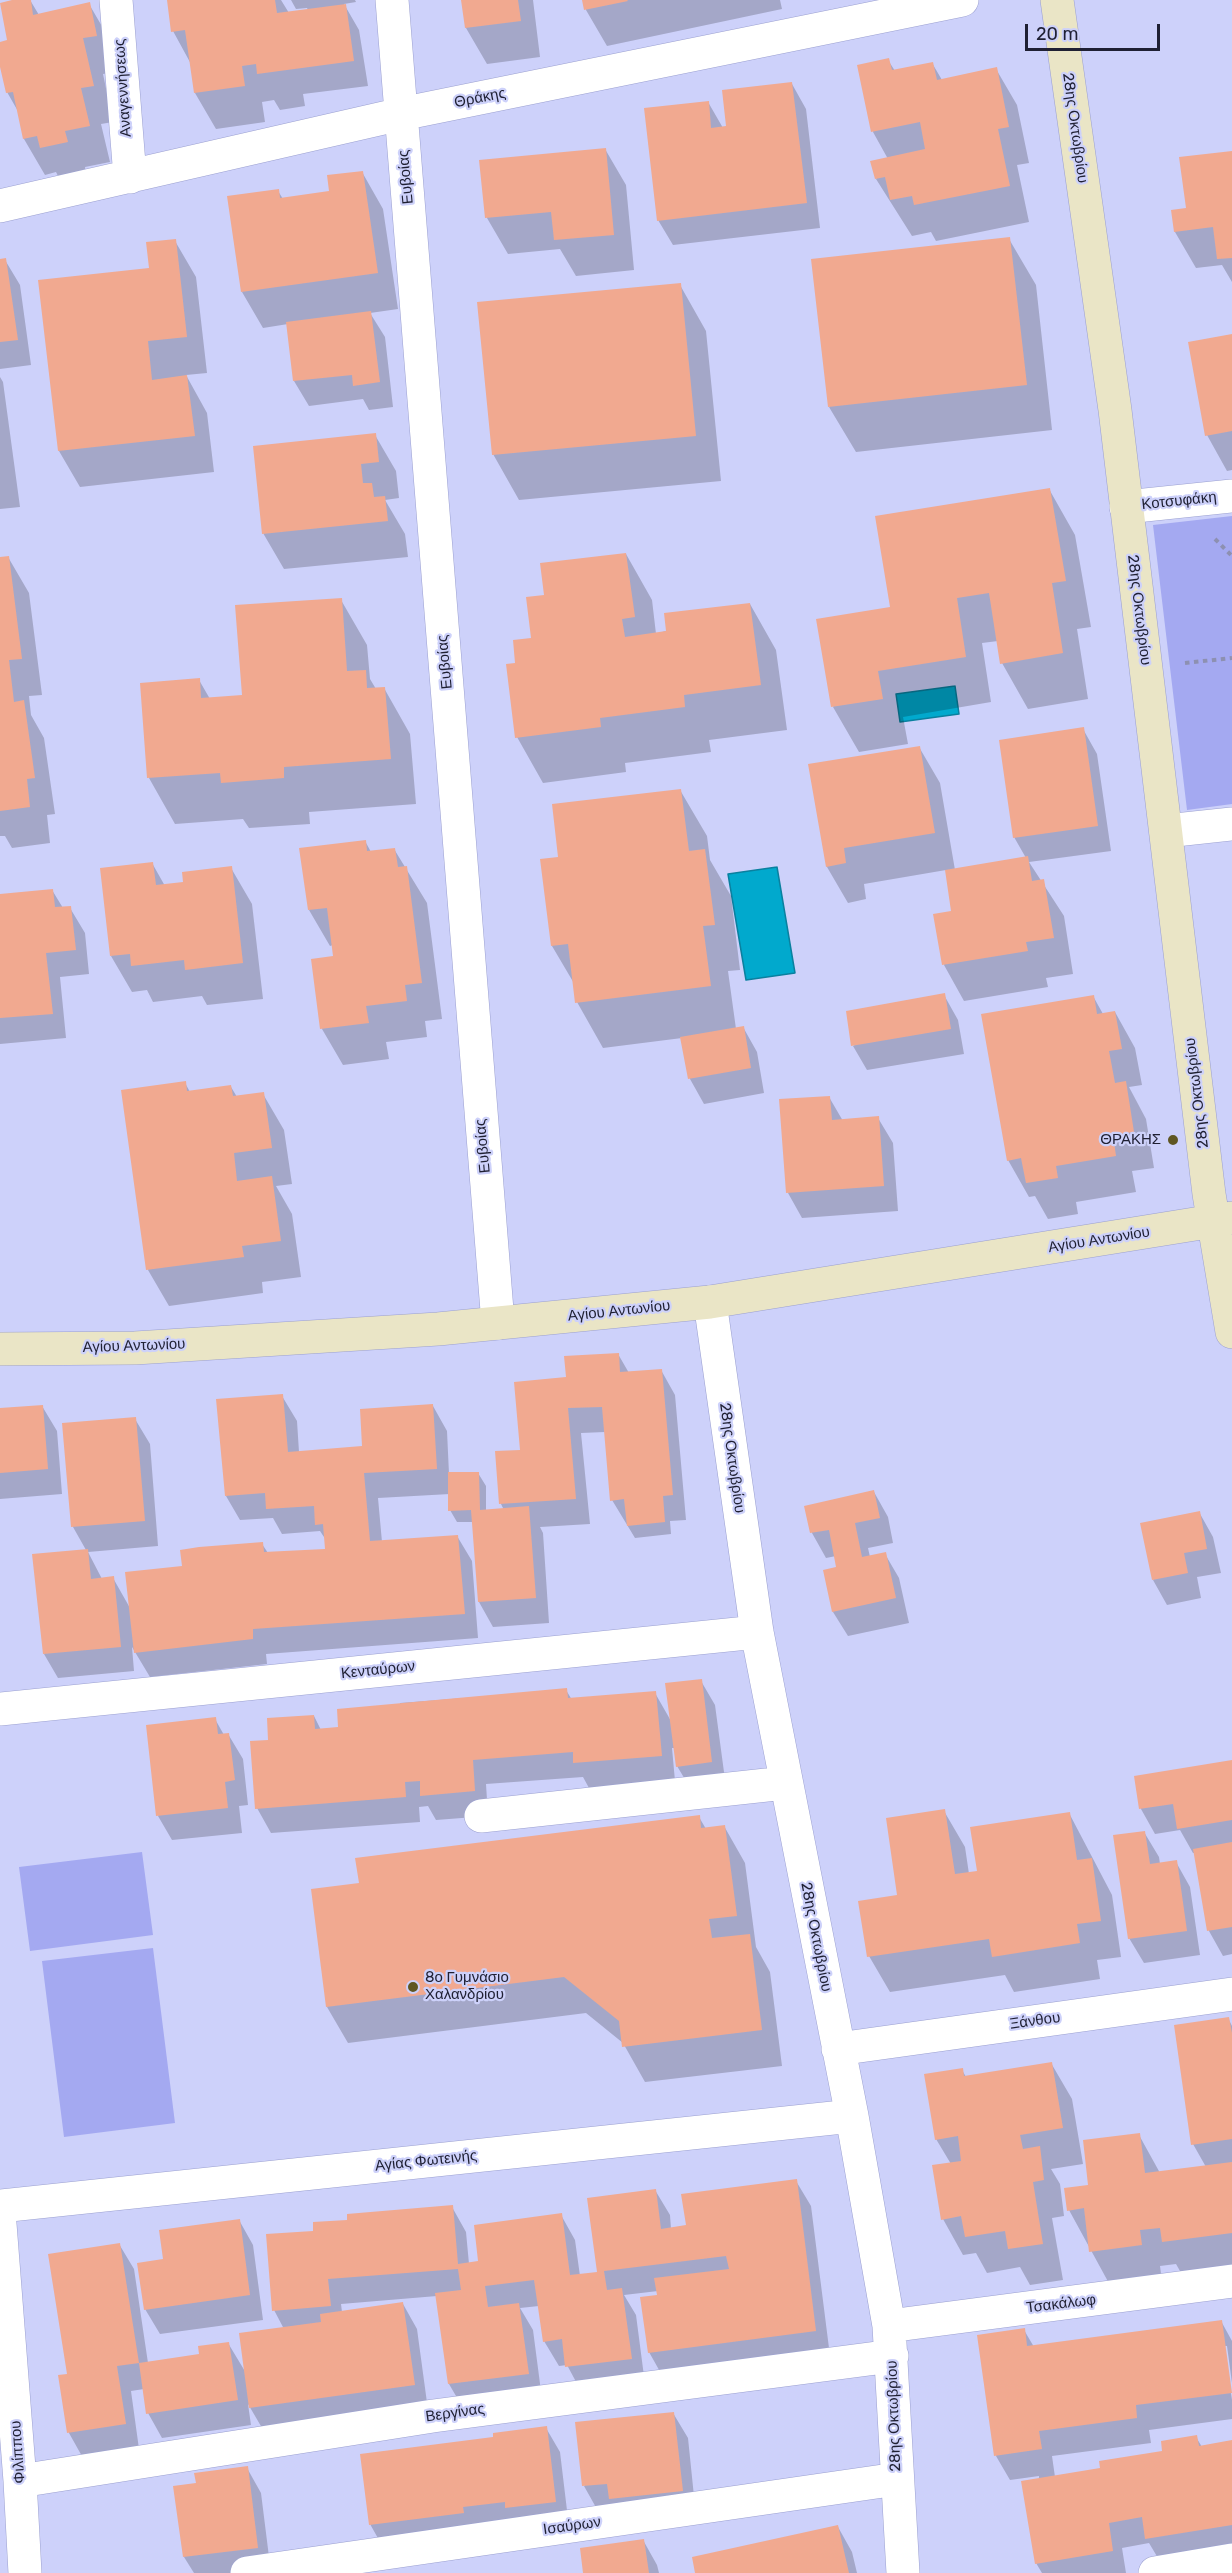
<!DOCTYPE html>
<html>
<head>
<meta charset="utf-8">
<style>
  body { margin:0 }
  #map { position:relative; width:1232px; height:2573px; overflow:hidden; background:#cdd1fa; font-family:Rubik,sans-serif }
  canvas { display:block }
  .scale { position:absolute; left:1025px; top:24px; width:135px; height:27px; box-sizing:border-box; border:3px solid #1f2033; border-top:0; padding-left:8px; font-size:18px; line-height:21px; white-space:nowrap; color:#1f2033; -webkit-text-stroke:4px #cdd1fa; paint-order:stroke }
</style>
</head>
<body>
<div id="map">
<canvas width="1232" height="2573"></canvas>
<div class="scale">20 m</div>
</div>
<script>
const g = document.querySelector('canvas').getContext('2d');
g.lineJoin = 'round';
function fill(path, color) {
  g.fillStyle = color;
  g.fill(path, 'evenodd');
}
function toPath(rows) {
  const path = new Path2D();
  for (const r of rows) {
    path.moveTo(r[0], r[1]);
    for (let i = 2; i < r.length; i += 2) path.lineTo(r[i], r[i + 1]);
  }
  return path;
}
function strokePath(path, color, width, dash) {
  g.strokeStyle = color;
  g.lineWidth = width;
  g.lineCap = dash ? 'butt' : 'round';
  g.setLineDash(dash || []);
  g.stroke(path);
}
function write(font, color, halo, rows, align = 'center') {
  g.font = font + ' Rubik,sans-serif';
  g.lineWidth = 4.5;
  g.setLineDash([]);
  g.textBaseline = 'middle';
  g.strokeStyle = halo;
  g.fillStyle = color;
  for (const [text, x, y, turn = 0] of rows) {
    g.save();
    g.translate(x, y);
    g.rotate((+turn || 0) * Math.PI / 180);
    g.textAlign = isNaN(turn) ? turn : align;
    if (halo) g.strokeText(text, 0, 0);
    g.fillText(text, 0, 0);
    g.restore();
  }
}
fill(toPath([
  [1232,516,1232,804,1187,810,1153,525],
  [142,1852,153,1935,30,1951,19,1867],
  [153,1948,175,2123,64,2137,42,1961]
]), '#a4a9f1');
const water = toPath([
  [955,686,959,714,900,722,896,694,955,686],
  [777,867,795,973,746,980,728,874,777,867]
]);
fill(water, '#01a9cd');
strokePath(water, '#0a809f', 1.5);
fill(toPath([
  [13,0,30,0,39,15,89,4,110,40,116,72,103,74,113,122,101,124,110,162,85,167,87,178,62,184,56,172,45,175,24,139,19,113,7,92,0,60,0,43,9,41],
  [168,0,281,0,289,13,308,10,307,8,296,9,291,0,355,0,356,2,344,4,359,30,368,86,303,94,305,106,280,110,274,100,262,102,265,122,216,129,195,93,191,64,173,31],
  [463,0,533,0,540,57,487,64,466,28],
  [584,0,780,0,782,9,607,46,586,10],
  [888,60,895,71,932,63,942,80,996,69,1017,105,1029,163,1017,165,1029,222,936,241,931,232,912,236,876,179,888,159,873,132],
  [792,84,806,109,820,228,673,245,658,220,708,102,723,128,728,127],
  [605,149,626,185,634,270,576,276,560,249,508,254,487,218,481,161],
  [1232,152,1232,282,1222,265,1196,268,1175,232,1173,211,1188,209],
  [362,172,383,209,398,309,370,313,385,337,393,407,369,410,363,399,309,406,294,381,288,324,263,328,242,292,278,191,283,199,331,192],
  [1009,239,1036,285,1052,430,856,452,829,407],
  [175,241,196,277,207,373,186,375,207,413,214,472,80,487,59,451,40,281,151,269],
  [5,260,20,285,31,365,0,369,0,261],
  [680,285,706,331,721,481,519,500,493,454],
  [1232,335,1232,470,1227,471,1207,435],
  [0,377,3,382,20,507,0,509],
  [375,435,396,471,399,498,385,500,405,534,408,557,284,569,263,533],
  [1049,489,1075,535,1091,627,1077,629,1088,699,1028,709,1002,663,998,641,982,643,991,702,903,717,908,744,859,752,833,707,892,608],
  [626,554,652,600,656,634,750,604,776,650,787,730,709,740,711,752,625,763,626,772,543,783,517,737,517,665,533,639,546,597],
  [8,557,29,593,42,695,29,696,31,715,44,738,55,814,47,815,50,843,12,848,5,836,0,836,0,558],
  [341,600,367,645,370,679,376,689,384,688,410,734,416,804,309,812,310,824,249,828,243,819,175,824,149,778,141,684,199,680,210,699,244,697],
  [1083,729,1097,754,1111,851,1029,862,1064,916,1073,974,1046,978,1048,987,964,1001,944,965,953,912,946,870,864,884,866,899,848,903,827,867,810,765,919,747,940,783,955,870,1026,858,1014,837],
  [680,790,707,836,710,860,731,896,740,970,728,971,736,1029,743,1027,757,1052,764,1093,704,1104,690,1079,682,1038,603,1048,577,1002,575,985,552,946,542,860,559,858],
  [365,841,371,852,394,849,427,903,442,1019,425,1021,427,1037,386,1042,389,1059,343,1065,322,1029,335,957,333,945,330,946,309,910],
  [152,863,165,886,185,883,231,868,252,904,263,999,207,1005,202,996,153,1002,147,990,132,992,111,956],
  [52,890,63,908,70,908,85,933,89,974,60,977,66,1038,0,1044,0,896],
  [944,995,958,1020,964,1054,867,1070,853,1046],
  [1093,996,1103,1014,1115,1012,1135,1048,1142,1085,1129,1087,1146,1119,1154,1168,1132,1171,1136,1192,1076,1202,1078,1214,1048,1219,1035,1196,1029,1197,1008,1160],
  [185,1083,190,1092,231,1087,237,1097,263,1094,284,1130,292,1184,276,1186,292,1214,301,1277,262,1282,263,1293,169,1306,148,1270],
  [829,1097,843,1121,878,1118,893,1143,898,1211,802,1218,788,1193],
  [618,1354,629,1373,661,1370,675,1395,686,1520,670,1521,671,1534,635,1538,612,1500,605,1432,581,1433,590,1524,540,1527,543,1533,549,1623,493,1627,479,1602,474,1522,457,1522,450,1510,450,1494,378,1498,382,1542,457,1536,472,1561,478,1638,266,1654,267,1664,150,1677,132,1647,134,1671,58,1678,44,1654,86,1550,73,1527,64,1425,135,1419,150,1444,158,1546,88,1552,102,1579,113,1578,130,1608,184,1567,262,1544,268,1553,326,1550,326,1540,320,1531,282,1534,273,1518,240,1520,226,1496,282,1396,297,1421,299,1452,364,1447,433,1406,447,1431,449,1474,478,1473,486,1486,486,1511,504,1510,501,1504,497,1453,522,1452,568,1379],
  [42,1406,57,1431,62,1494,0,1499,0,1409],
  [874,1492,888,1517,893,1543,868,1548,870,1557,885,1554,899,1578,909,1623,848,1636,833,1612,838,1568,836,1556,826,1558,812,1533,806,1507],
  [1199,1512,1213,1537,1221,1573,1197,1577,1201,1598,1167,1605,1153,1580],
  [701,1681,715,1705,726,1787,692,1791,677,1766,675,1748,672,1748,675,1781,589,1788,583,1777,486,1784,488,1816,436,1820,428,1806,419,1807,420,1822,271,1833,257,1808,270,1741,314,1716,321,1730,340,1729,400,1705,400,1703,566,1690,572,1700,655,1693,671,1721],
  [215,1719,224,1735,228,1734,243,1759,248,1805,239,1806,242,1833,172,1840,158,1816],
  [1232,1761,1232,1954,1223,1956,1209,1931,1195,1853,1193,1853,1180,1830,1155,1834,1141,1809,1135,1777],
  [944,1811,965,1847,969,1874,978,1873,1069,1813,1112,1895,1121,1957,1097,1960,1100,1979,1014,1992,1005,1975,890,1992,869,1956],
  [699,1817,706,1829,724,1826,745,1863,756,1947,770,1972,782,2066,645,2082,623,2043,586,2013,348,2043,327,2007,360,1884],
  [1144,1832,1159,1857,1160,1864,1176,1862,1190,1887,1200,1955,1144,1963,1129,1938],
  [1228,2018,1232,2026,1232,2272,1184,2278,1176,2264,1160,2266,1162,2281,1111,2287,1069,2210,1139,2135,1160,2173,1206,2167,1193,2144],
  [1051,2063,1072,2099,1083,2164,1051,2169,1060,2184,1064,2216,1052,2218,1063,2280,1030,2285,1020,2267,987,2273,976,2253,963,2255,943,2219,951,2164,936,2139,962,2070,966,2077],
  [796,2181,811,2206,830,2356,663,2377,649,2352,658,2291,624,2295,636,2315,645,2384,581,2391,567,2365,559,2366,544,2341,539,2306,520,2308,533,2330,542,2399,463,2408,449,2384,437,2296,341,2304,342,2312,403,2304,417,2329,428,2410,265,2433,248,2404,251,2425,162,2438,148,2413,144,2389,131,2391,139,2449,83,2458,69,2433,60,2376,69,2375,119,2244,134,2269,148,2363,201,2355,228,2343,246,2373,284,2329,274,2310,315,2233,349,2221,452,2207,466,2232,469,2264,480,2262,561,2215,575,2240,580,2276,598,2273,655,2190,670,2215,671,2229,687,2227],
  [239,2220,253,2245,263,2320,160,2334,145,2309,165,2260],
  [1221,2321,1232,2341,1232,2383,1227,2346,1224,2346,1232,2400,1232,2419,1149,2430,1151,2443,1052,2456,1055,2477,1101,2469,1163,2452,1196,2437,1202,2447,1232,2442,1232,2552,1161,2563,1149,2543,1122,2548,1126,2573,1042,2573,1036,2563,1039,2476,1010,2480,996,2456,1024,2330,1034,2347],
  [673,2413,688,2438,696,2516,598,2511,584,2486],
  [546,2428,560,2452,569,2527,384,2549,370,2524,495,2439],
  [247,2468,261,2493,271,2573,194,2573,184,2557,175,2488,198,2485],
  [838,2527,852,2552,857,2573,697,2573],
  [643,2540,657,2565,659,2573,585,2573]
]), '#0003');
fill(toPath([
  [12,0,31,0,33,15,90,2,97,36,83,38,94,86,81,88,90,126,65,131,68,142,40,148,37,136,23,139,13,92,6,93,0,67,0,42,7,40,0,3],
  [167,0,275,0,277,13,346,4,354,61,257,74,256,64,242,66,245,86,194,93,185,30,171,32],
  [461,0,518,0,521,21,465,28],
  [582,0,627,0,628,1,584,10],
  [889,58,892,70,933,62,937,80,997,67,1009,127,998,129,1010,186,914,205,912,196,890,200,885,177,875,179,870,161,925,149,920,122,871,132,857,65],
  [792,82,807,203,657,221,644,108,709,101,711,128,726,126,722,90],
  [606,148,614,235,554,240,551,212,485,218,479,160],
  [1232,151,1232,258,1217,259,1213,227,1174,232,1171,210,1186,208,1179,157],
  [363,171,378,273,241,292,227,196,279,189,280,198,329,191,327,175],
  [1010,237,1027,385,828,407,811,259],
  [176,239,187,337,148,341,152,380,187,375,195,436,58,451,38,280,149,268,146,242],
  [6,258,18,340,0,342,0,259],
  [681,283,696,436,492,455,477,302],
  [371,311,380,382,353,386,352,375,293,381,286,322],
  [1232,334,1232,431,1205,436,1188,342],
  [376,433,379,462,361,464,363,483,372,483,374,497,385,496,388,521,262,534,253,446],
  [1050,488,1066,581,1052,583,1063,653,1000,664,989,593,957,598,966,657,878,671,883,699,831,707,816,619,890,607,875,516],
  [626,553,635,617,622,619,625,637,666,631,664,613,750,603,761,685,684,695,685,707,600,718,601,727,515,738,506,664,515,663,513,640,531,638,526,597,544,595,540,563],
  [9,556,22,659,9,660,14,702,24,700,35,778,27,779,30,807,0,811,0,557],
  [342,598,347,671,366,670,367,688,385,687,391,759,284,767,284,778,221,783,220,773,147,778,140,683,200,678,201,698,242,695,235,605],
  [1084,727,1098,826,1013,838,999,740],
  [920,746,935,833,844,848,846,863,826,867,808,764],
  [681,789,689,851,705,849,715,925,703,926,711,986,575,1003,568,944,551,946,540,859,558,857,552,804],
  [366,840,367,851,395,848,398,867,407,866,422,983,405,985,407,1001,366,1006,369,1023,320,1029,311,959,333,956,327,908,308,910,299,848],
  [1028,856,1032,881,1044,879,1054,938,1026,942,1028,951,942,965,933,914,951,911,945,870],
  [153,862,156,885,183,882,182,872,232,866,243,963,185,970,184,960,131,966,130,954,110,956,100,868],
  [53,889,55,907,71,906,76,950,46,953,53,1014,0,1018,0,894],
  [945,993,951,1029,851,1046,846,1011],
  [1094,995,1097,1014,1115,1011,1122,1049,1109,1051,1115,1083,1126,1081,1134,1132,1113,1135,1116,1156,1056,1166,1058,1178,1026,1183,1021,1158,1007,1161,981,1014],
  [744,1026,751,1068,688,1079,680,1037],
  [186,1081,187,1091,231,1085,233,1096,264,1092,272,1148,234,1153,237,1181,272,1176,281,1241,242,1246,244,1257,146,1270,121,1090],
  [830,1096,832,1120,879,1116,884,1186,786,1193,779,1099],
  [619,1353,620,1372,662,1369,673,1495,663,1496,665,1522,627,1526,624,1499,610,1501,602,1407,568,1408,576,1499,499,1504,495,1451,520,1450,514,1382,566,1377,564,1356],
  [283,1394,288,1452,362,1446,360,1409,433,1404,437,1469,364,1473,370,1541,458,1535,465,1614,253,1629,253,1639,134,1653,125,1572,182,1566,180,1550,199,1547,263,1542,264,1552,325,1549,323,1524,315,1525,314,1506,266,1509,265,1493,225,1496,216,1399],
  [43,1405,48,1469,0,1473,0,1408],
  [136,1417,145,1521,71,1527,62,1423],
  [448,1472,479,1472,480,1510,529,1506,536,1598,478,1602,471,1510,448,1511],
  [874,1490,880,1518,855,1523,862,1557,886,1552,896,1598,832,1612,823,1570,836,1567,829,1530,810,1533,804,1506],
  [1200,1511,1207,1549,1184,1553,1188,1573,1152,1580,1140,1523],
  [88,1549,91,1579,114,1576,121,1647,43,1654,32,1554],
  [702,1679,712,1762,676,1767,665,1683],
  [567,1688,568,1698,656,1691,662,1756,573,1763,573,1752,473,1760,475,1791,420,1796,420,1781,405,1782,406,1797,255,1809,250,1741,268,1740,267,1718,314,1715,315,1729,338,1727,337,1709],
  [216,1717,218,1734,229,1733,235,1780,225,1782,228,1808,156,1816,146,1725],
  [1232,1760,1232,1820,1177,1829,1173,1804,1139,1809,1134,1776],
  [945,1809,955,1874,977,1871,970,1827,1070,1812,1077,1860,1092,1858,1101,1921,1077,1924,1080,1943,992,1957,989,1939,867,1957,858,1901,897,1895,886,1818],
  [700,1815,701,1828,725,1825,737,1916,709,1919,712,1938,750,1934,762,2030,622,2047,619,2021,564,1977,326,2007,311,1889,359,1883,355,1858],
  [1145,1831,1150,1864,1177,1860,1187,1931,1128,1939,1113,1835],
  [1232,1842,1232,1927,1207,1931,1193,1849],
  [1229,2017,1232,2033,1232,2139,1191,2145,1174,2025],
  [1052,2062,1063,2128,1020,2135,1023,2149,1040,2146,1044,2180,1033,2182,1043,2244,1008,2249,1005,2231,965,2237,961,2216,941,2220,932,2165,961,2161,958,2136,935,2140,924,2074,963,2068,964,2076],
  [1140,2133,1145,2173,1232,2162,1232,2233,1162,2242,1160,2228,1140,2230,1142,2245,1089,2252,1084,2208,1067,2211,1064,2188,1088,2185,1083,2140],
  [797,2179,816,2331,648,2353,640,2297,657,2295,654,2278,729,2269,726,2256,604,2271,607,2290,622,2288,632,2359,565,2367,562,2339,543,2342,534,2280,485,2286,488,2307,519,2303,529,2374,448,2384,435,2293,461,2290,458,2269,328,2279,331,2306,272,2311,266,2234,313,2231,313,2222,347,2220,347,2214,453,2205,458,2264,478,2261,474,2225,562,2213,570,2275,597,2272,587,2198,656,2189,661,2229,686,2225,681,2194],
  [240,2219,250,2295,144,2310,137,2263,163,2259,159,2230],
  [120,2243,139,2363,199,2354,198,2346,229,2342,238,2400,146,2414,139,2363,117,2366,126,2424,67,2433,58,2375,67,2374,48,2254],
  [403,2302,415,2385,249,2408,239,2333,321,2322,320,2314],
  [1222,2320,1232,2393,1136,2405,1137,2418,1039,2431,1042,2449,994,2456,977,2335,1025,2328,1027,2346],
  [674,2412,683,2491,609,2499,607,2484,582,2486,575,2422],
  [547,2426,556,2502,505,2508,505,2502,463,2507,464,2513,369,2525,360,2454,493,2437,493,2433],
  [1197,2435,1199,2446,1232,2440,1232,2525,1145,2539,1142,2517,1109,2523,1113,2551,1035,2564,1021,2481,1100,2468,1099,2461,1162,2451,1161,2441],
  [248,2466,258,2548,183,2557,173,2486,196,2483,194,2473],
  [838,2525,849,2573,695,2573,692,2557],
  [644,2539,649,2573,583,2573,580,2548]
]), '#f1a990');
const street = toPath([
  [116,0,130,177],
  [392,0,498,1323],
  [0,206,401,114,962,0],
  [1126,507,1232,496],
  [1166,831,1232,824],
  [710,1302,757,1632,852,2116,889,2326,903,2573],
  [0,1709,757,1632],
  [481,1816,785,1783],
  [838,2049,1232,1994],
  [0,2206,852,2116],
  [0,2224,20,2481,25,2573],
  [889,2326,1232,2281],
  [20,2481,433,2416,892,2356],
  [247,2573,897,2479],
  [1155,2573,1232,2560]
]);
const secondary = toPath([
  [1057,0,1115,410,1209,1194,1232,1332],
  [0,1349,135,1348,438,1329,710,1302,1232,1218]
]);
strokePath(street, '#9ba0d0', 34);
strokePath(secondary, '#9ba0d0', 34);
strokePath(toPath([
  [1215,539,1232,556],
  [1185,663,1232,658]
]), '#8d90b1', 4, [4.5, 4.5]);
strokePath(street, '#fff', 33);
strokePath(secondary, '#eae5c6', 33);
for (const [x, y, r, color] of [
  [1173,1140,6,"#5f5622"],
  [413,1987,6,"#5f5622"]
]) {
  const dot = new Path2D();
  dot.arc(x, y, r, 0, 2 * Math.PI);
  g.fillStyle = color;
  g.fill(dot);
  strokePath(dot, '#cdd1fa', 2);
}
write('15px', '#1f2033', '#cdd1fa', [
  ["Αναγεννήσεως",123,88,-94],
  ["Θράκης",480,98,-11],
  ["28ης Οκτωβρίου",1075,128,82],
  ["Ευβοίας",406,177,-95],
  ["Κοτσυφάκη",1179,501,-6],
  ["28ης Οκτωβρίου",1139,610,83],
  ["Ευβοίας",445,662,-95],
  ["28ης Οκτωβρίου",1197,1093,-97],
  ["Ευβοίας",483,1146,-95],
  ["Αγίου Αντωνίου",1099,1240,-9],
  ["Αγίου Αντωνίου",619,1311,-6],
  ["Αγίου Αντωνίου",134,1346,-2],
  ["28ης Οκτωβρίου",732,1458,82],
  ["Κενταύρων",378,1670,-6],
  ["28ης Οκτωβρίου",816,1937,79],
  ["Ξάνθου",1035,2021,-8],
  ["Αγίας Φωτεινής",426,2161,-6],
  ["Τσακάλωφ",1061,2304,-7],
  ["Βεργίνας",455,2413,-8],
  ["28ης Οκτωβρίου",894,2416,-92],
  ["Φιλίππου",18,2452,-94],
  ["Ισαύρων",572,2526,-8]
]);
write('15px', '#1f2033', '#cdd1fa', [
  ["ΘΡΑΚΗΣ",1161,1140],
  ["8ο Γυμνάσιο",425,1978,"left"],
  ["Χαλανδρίου",425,1995,"left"]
], 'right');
</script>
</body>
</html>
